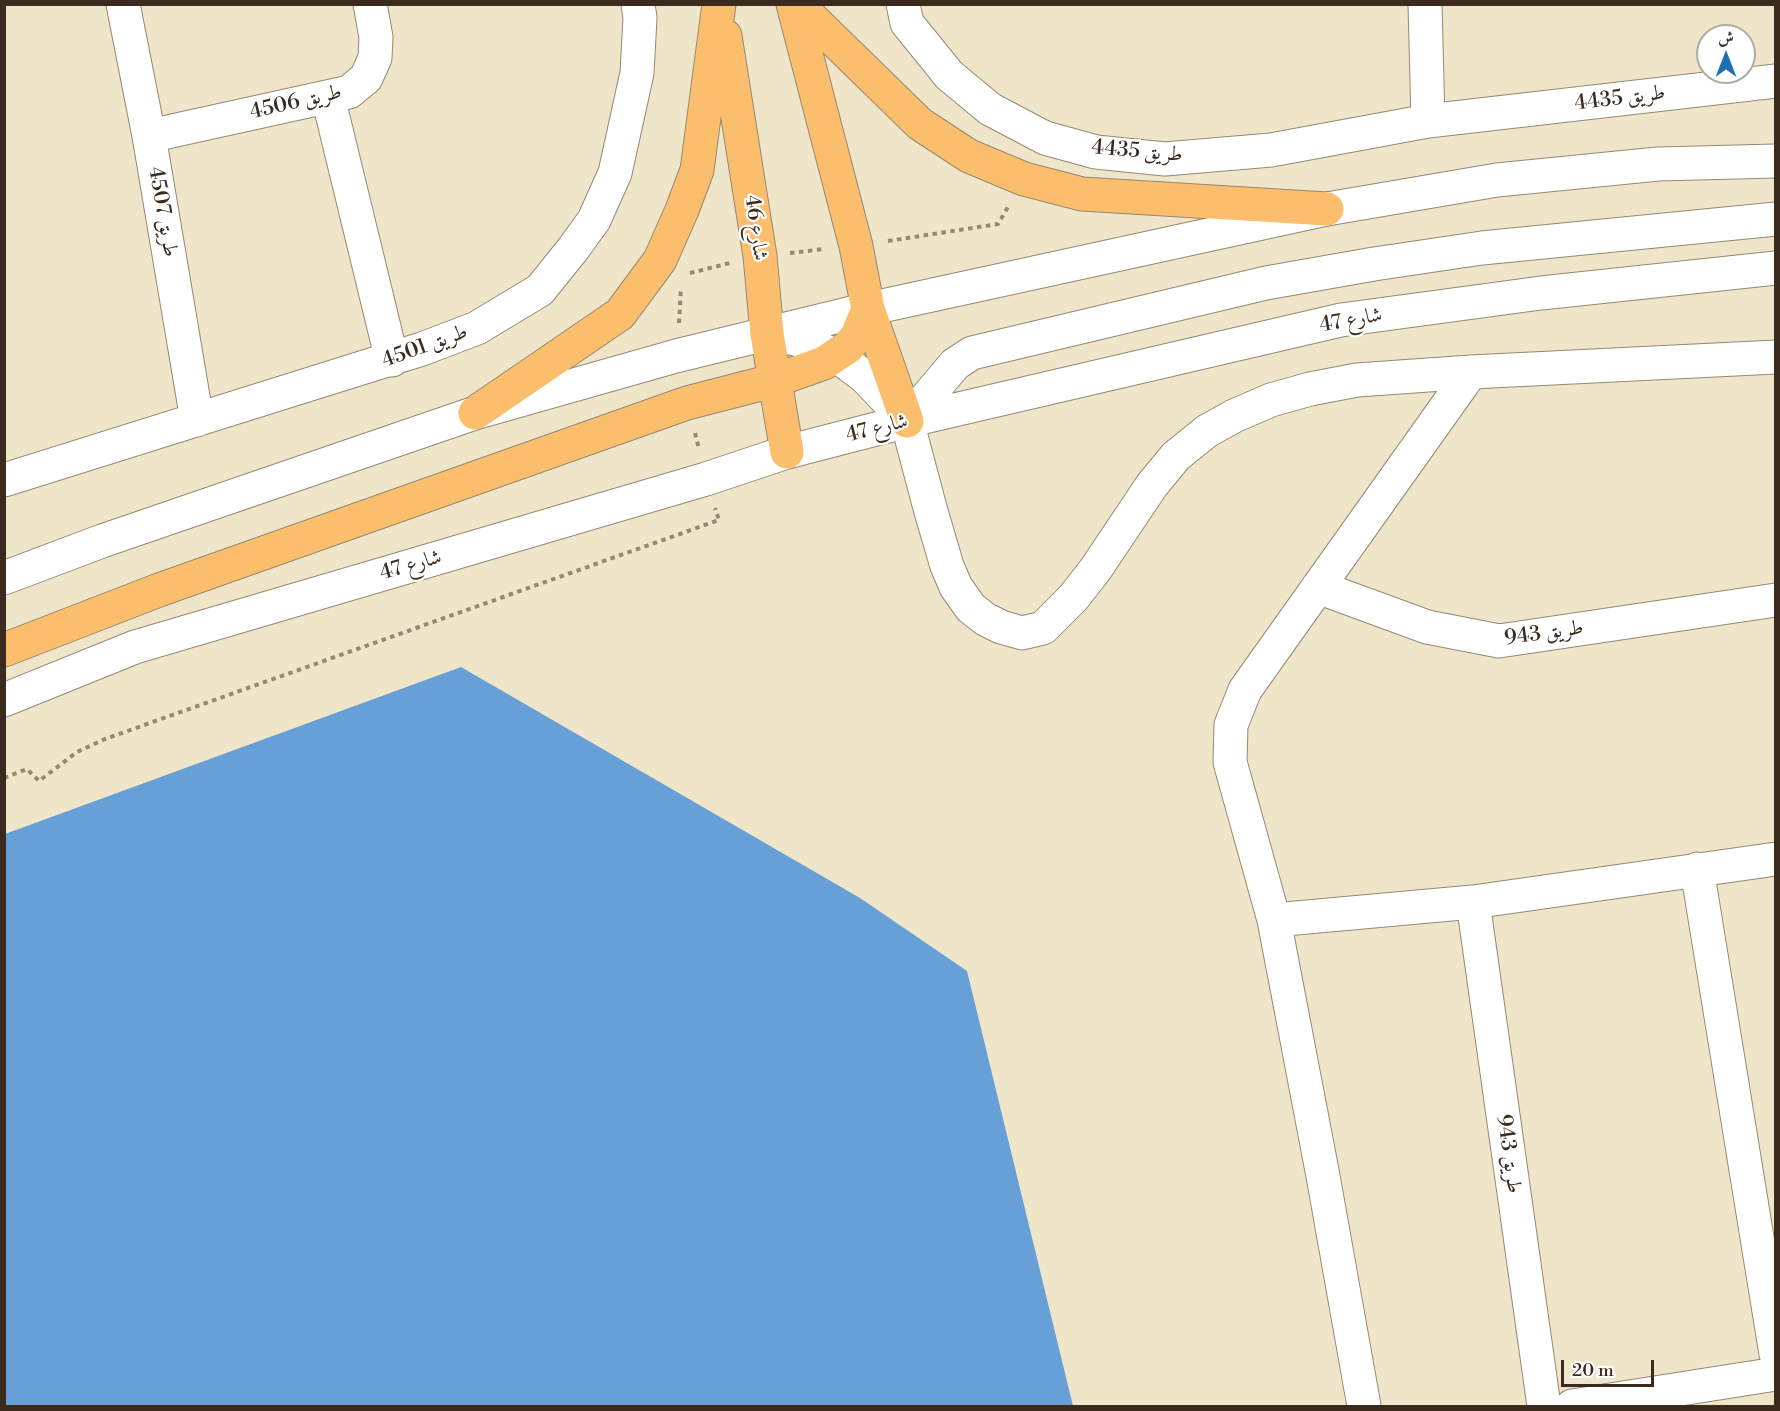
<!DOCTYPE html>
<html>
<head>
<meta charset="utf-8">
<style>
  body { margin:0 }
  #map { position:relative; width:1780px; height:1411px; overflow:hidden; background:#efe6ca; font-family:"Libre Bodoni",Amiri,serif }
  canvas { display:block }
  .frame { position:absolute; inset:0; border:6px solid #3b2a1e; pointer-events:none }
  .north { position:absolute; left:1696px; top:24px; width:60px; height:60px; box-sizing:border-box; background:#fff; border:2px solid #b1aaa5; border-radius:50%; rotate:0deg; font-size:16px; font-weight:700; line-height:24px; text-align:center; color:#3b2a1e }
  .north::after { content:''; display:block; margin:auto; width:21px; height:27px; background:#1f6fb2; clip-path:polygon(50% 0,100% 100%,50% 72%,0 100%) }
  .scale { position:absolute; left:1561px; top:1360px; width:93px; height:27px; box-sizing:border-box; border:3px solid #3b2a1e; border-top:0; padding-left:8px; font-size:18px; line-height:21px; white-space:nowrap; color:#3b2a1e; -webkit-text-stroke:4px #fff; paint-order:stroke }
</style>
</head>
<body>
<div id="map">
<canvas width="1780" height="1411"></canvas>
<div class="frame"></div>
<div class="north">ش</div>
<div class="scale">20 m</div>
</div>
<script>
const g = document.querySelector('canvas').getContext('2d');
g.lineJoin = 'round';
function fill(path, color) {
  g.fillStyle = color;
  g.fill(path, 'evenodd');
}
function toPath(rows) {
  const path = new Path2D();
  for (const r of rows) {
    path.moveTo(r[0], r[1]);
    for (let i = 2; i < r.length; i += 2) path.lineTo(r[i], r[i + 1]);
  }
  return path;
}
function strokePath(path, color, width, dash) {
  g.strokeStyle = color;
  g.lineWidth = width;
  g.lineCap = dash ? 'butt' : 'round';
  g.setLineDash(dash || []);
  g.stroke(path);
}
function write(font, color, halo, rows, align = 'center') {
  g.font = font + ' "Libre Bodoni",Amiri,serif';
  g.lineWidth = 4.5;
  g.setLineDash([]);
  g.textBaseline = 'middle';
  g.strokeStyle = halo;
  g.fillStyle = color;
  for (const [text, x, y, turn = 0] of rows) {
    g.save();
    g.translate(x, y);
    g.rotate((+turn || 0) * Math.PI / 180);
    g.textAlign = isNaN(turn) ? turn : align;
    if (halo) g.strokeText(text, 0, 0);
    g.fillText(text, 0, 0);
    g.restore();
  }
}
fill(toPath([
  [461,667,860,898,967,971,1073,1406,5,1406,5,834]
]), '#67a0d6');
const minor = toPath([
  [123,4,149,136,197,420],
  [903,4,907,23,949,75,990,109,1045,138,1096,152,1165,159,1271,150,1428,121,1776,81],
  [1425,4,1428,121],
  [328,97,392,360],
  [149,136,349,92,366,78,375,58,376,37,370,4],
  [772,334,799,340,837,356,865,377,907,421,930,508,947,566,956,587,971,608,985,619,1001,627,1022,633,1043,628,1073,598,1095,570,1152,485,1176,456,1207,431,1234,416,1271,400,1310,389,1357,380,1471,372,1776,357],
  [907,421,955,364,972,353,1266,283,1374,264,1482,248,1776,219],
  [4,480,422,349,477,328,540,290,573,249,594,220,615,173,637,73,640,18,638,4],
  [4,578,102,541,475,413,676,356,868,309,1327,209,1497,180,1658,164,1776,161],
  [1318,587,1427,627,1499,641,1776,600],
  [4,700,135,647,706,479,787,452,907,421,1341,320,1541,293,1776,268],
  [1697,869,1776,1354],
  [1473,902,1544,1406],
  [1274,920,1473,902,1776,859],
  [1364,1406,1323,1176,1274,920,1230,762,1231,725,1245,690,1471,372],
  [1572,1406,1776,1374]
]);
const major = toPath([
  [793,4,856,246,868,309,907,421],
  [797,4,920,124,969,156,1024,179,1082,194,1327,209],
  [725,36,760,256,767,334,787,452],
  [475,413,620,314,660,260,682,210,697,170,719,4],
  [4,650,159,590,687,403,776,380,824,363,848,347,857,336,868,309]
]);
strokePath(minor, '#958874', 35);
strokePath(major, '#958874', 35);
strokePath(toPath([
  [888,241,998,224,1008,207],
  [790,253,824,249],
  [690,273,730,263],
  [679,323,681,288],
  [695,433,699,449],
  [4,778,27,769,39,781,77,752,105,739,719,520,715,508]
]), '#958874', 4, [4.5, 4.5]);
strokePath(minor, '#fff', 33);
strokePath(major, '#fabe6d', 33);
write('21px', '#3b2a1e', '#fff', [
  ["طريق 4435",1620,99,-7],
  ["طريق 4506",296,103,-13],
  ["طريق 4435",1137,152,5],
  ["طريق 4507",162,212,80],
  ["شارع 46",755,228,82],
  ["شارع 47",1351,321,-10],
  ["طريق 4501",425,347,-20],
  ["شارع 47",877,429,-14],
  ["شارع 47",411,566,-16],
  ["طريق 943",1544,634,-8],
  ["طريق 943",1508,1154,82]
]);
</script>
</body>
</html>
